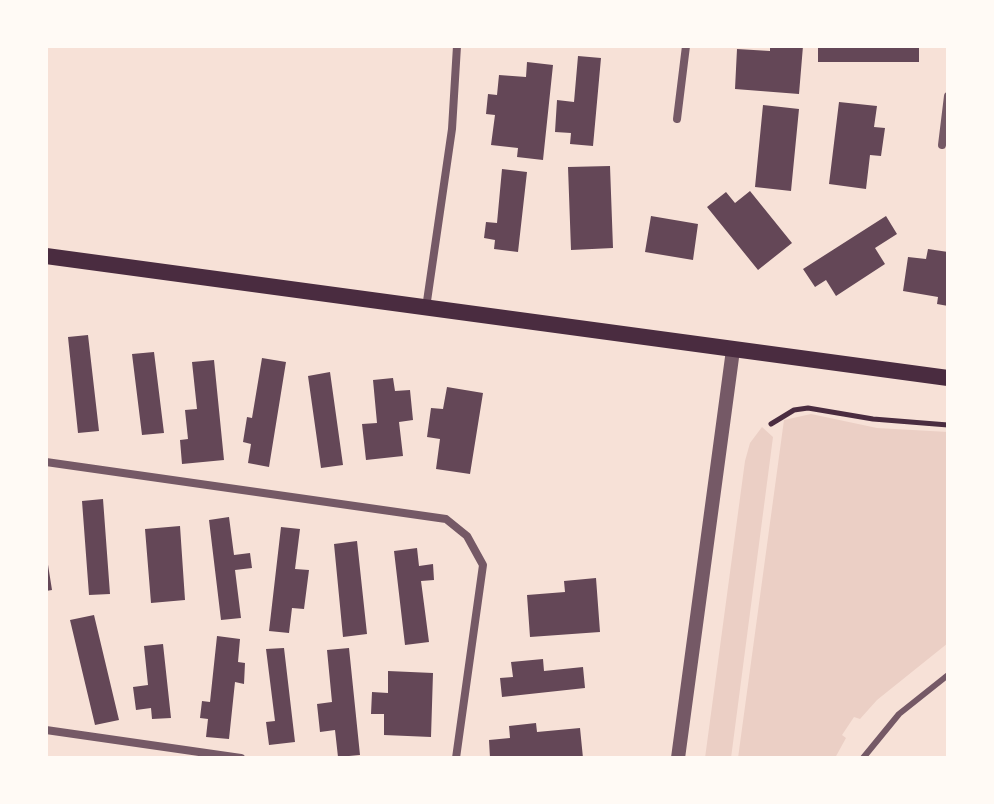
<!DOCTYPE html>
<html>
<head>
<meta charset="utf-8">
<style>
  body { margin:0 }
  #map { position:relative; width:994px; height:804px; overflow:hidden; background:#f7e1d7; font-family:"Exo 2",sans-serif }
  canvas { display:block }
  .frame { position:absolute; inset:0; border:48px solid #fffaf5; pointer-events:none }
</style>
</head>
<body>
<div id="map">
<canvas width="994" height="804"></canvas>
<div class="frame"></div>
</div>
<script>
const g = document.querySelector('canvas').getContext('2d');
g.lineJoin = 'round';
function fill(path, color) {
  g.fillStyle = color;
  g.fill(path, 'evenodd');
}
function toPath(rows) {
  const path = new Path2D();
  for (const r of rows) {
    path.moveTo(r[0], r[1]);
    for (let i = 2; i < r.length; i += 2) path.lineTo(r[i], r[i + 1]);
  }
  return path;
}
function strokePath(path, color, width, dash) {
  g.strokeStyle = color;
  g.lineWidth = width;
  g.lineCap = dash ? 'butt' : 'round';
  g.setLineDash(dash || []);
  g.stroke(path);
}
fill(toPath([
  [811,414,877,428,948,432,948,643,877,700,860,719,854,717,842,735,846,738,835,758,738,758,784,420],
  [762,427,773,437,731,758,705,758,745,461,750,443]
]), '#ebcfc5');
fill(toPath([
  [770,46,803,46,799,94,735,89,737,49,770,51],
  [818,46,919,46,919,62,818,62],
  [578,56,601,58,593,146,570,144,571,133,555,132,557,100,574,102],
  [527,62,553,65,543,160,517,157,518,148,491,145,495,115,486,114,488,94,497,95,499,75,526,77],
  [839,102,877,106,874,127,885,128,881,156,870,155,866,189,829,184],
  [763,105,799,109,791,191,755,187],
  [610,166,613,248,571,250,568,167],
  [502,169,527,172,518,252,494,249,495,240,484,238,486,222,497,223],
  [750,191,792,243,758,270,707,207,726,192,735,203],
  [651,216,698,224,693,260,645,252],
  [886,216,897,234,875,248,885,264,836,296,826,280,815,287,803,269],
  [928,249,948,252,948,306,937,304,938,297,903,291,908,257,926,259],
  [88,335,99,431,78,433,68,337],
  [154,352,164,433,142,435,132,354],
  [262,358,286,362,269,467,248,463,251,444,243,442,247,417,252,418],
  [214,360,224,460,182,464,180,440,188,439,185,410,197,409,192,362],
  [330,372,343,465,321,468,308,376],
  [393,378,395,391,410,390,413,420,399,422,403,456,366,460,362,424,377,423,373,380],
  [447,387,483,393,470,474,436,469,440,439,427,437,431,408,443,409],
  [103,499,110,594,89,595,82,501],
  [229,517,234,555,250,553,252,568,235,570,241,618,221,620,209,520],
  [180,526,185,600,151,603,145,529],
  [281,527,300,529,295,569,309,570,304,609,292,608,289,633,269,631],
  [357,541,367,634,343,637,334,544],
  [417,548,419,566,433,564,434,580,421,581,429,642,405,645,394,551],
  [46,552,52,590,46,591],
  [596,578,600,632,530,637,527,595,565,592,564,581],
  [94,615,119,720,95,725,70,620],
  [217,636,240,639,238,662,245,663,244,684,235,682,229,739,206,737,208,719,200,718,202,701,210,702],
  [163,644,171,718,152,719,151,708,136,710,133,687,148,685,144,646],
  [284,648,295,742,269,745,266,722,275,721,266,649],
  [349,648,360,755,338,757,335,730,320,732,317,704,332,702,327,650],
  [543,659,544,671,583,667,585,688,502,697,500,678,513,677,511,662],
  [388,671,433,673,431,737,384,735,384,714,371,714,372,692,388,693],
  [536,723,537,732,580,728,583,758,490,758,489,740,510,738,509,726]
]), '#644757');
strokePath(toPath([
  [771,424,794,410,808,408,873,419,948,425]
]), '#4a2c40', 5);
strokePath(toPath([
  [863,758,899,714,948,675]
]), '#755966', 6);
strokePath(toPath([
  [677,119,686,46],
  [942,145,948,96],
  [426,308,452,129,457,46],
  [46,462,446,519,467,536,483,565,456,758],
  [46,730,241,758]
]), '#755966', 8);
strokePath(toPath([
  [678,758,733,350]
]), '#755966', 14);
strokePath(toPath([
  [46,256,948,378]
]), '#4a2c40', 16);
</script>
</body>
</html>
